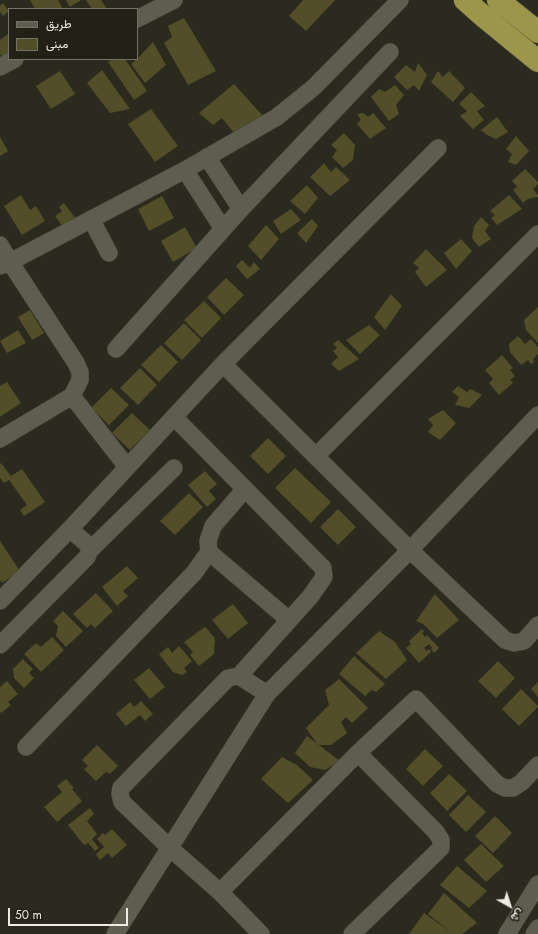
<!DOCTYPE html>
<html>
<head>
<meta charset="utf-8">
<style>
  body { margin:0 }
  #map { position:relative; width:538px; height:934px; overflow:hidden; background:#2b2a1e; font-family:Jost,Vazirmatn,sans-serif }
  canvas { display:block }
  .legend { position:absolute; left:8px; top:8px; width:130px; height:52px; box-sizing:border-box; background:#212115; border:1px solid #727268; margin:0; padding:5px 7px; list-style:none; font-size:12px; color:#ecebe4 }
  .legend li { display:flex; align-items:center; gap:8px; height:20px }
  .legend b { width:20px; border:1px solid #727268 }
  .north { position:absolute; left:490px; top:886px; width:40px; height:40px; -webkit-text-stroke:3px #212115; paint-order:stroke; rotate:141deg; font-size:11px; font-weight:700; line-height:16px; text-align:center; color:#ecebe4 }
  .north::after { content:''; display:block; margin:auto; width:14px; height:18px; background:#ecebe4; clip-path:polygon(50% 0,100% 100%,50% 72%,0 100%) }
  .scale { position:absolute; left:8px; top:908px; width:120px; height:18px; box-sizing:border-box; border:2px solid #ecebe4; border-top:0; padding-left:5px; font-size:12px; line-height:14px; white-space:nowrap; color:#ecebe4; -webkit-text-stroke:3px #212115; paint-order:stroke }
</style>
</head>
<body>
<div id="map">
<canvas width="538" height="934"></canvas>
<ul class="legend">
<li><b style="height:5px;background:#5d5d50"></b>طريق</li>
<li><b style="height:11px;background:#514e28"></b>مبنى</li>
</ul>
<div class="north">ش</div>
<div class="scale">50 m</div>
</div>
<script>
const g = document.querySelector('canvas').getContext('2d');
g.lineJoin = 'round';
function fill(path, color) {
  g.fillStyle = color;
  g.fill(path, 'evenodd');
}
function toPath(rows) {
  const path = new Path2D();
  for (const r of rows) {
    path.moveTo(r[0], r[1]);
    for (let i = 2; i < r.length; i += 2) path.lineTo(r[i], r[i + 1]);
  }
  return path;
}
function strokePath(path, color, width, dash) {
  g.strokeStyle = color;
  g.lineWidth = width;
  g.lineCap = dash ? 'butt' : 'round';
  g.setLineDash(dash || []);
  g.stroke(path);
}
fill(toPath([
  [30,0,58,0,63,9,35,9],
  [66,0,81,0,70,7],
  [86,0,101,0,107,9,92,9],
  [303,0,335,0,306,31,289,16],
  [3,3,9,11,3,16,0,12,0,6],
  [184,18,216,71,188,85,164,43,172,37,168,26],
  [8,34,9,35,9,54,4,59,0,54,0,40],
  [153,42,166,65,145,83,131,64,137,59],
  [113,59,125,59,147,91,134,100,108,62],
  [418,63,427,75,419,91,414,85,407,90,394,77,406,65,415,72],
  [102,70,130,109,110,113,87,83],
  [60,71,75,94,51,109,36,86],
  [438,71,443,77,449,71,465,88,453,102,431,82],
  [234,84,263,116,235,134,222,118,213,125,199,113],
  [395,85,404,95,396,105,399,114,389,121,371,97,379,89,385,92],
  [471,92,485,106,477,111,484,120,473,129,460,116,467,111,459,104],
  [151,109,178,146,155,162,128,124],
  [363,113,368,117,373,113,386,128,370,139,357,124,361,120,357,114],
  [497,117,508,132,496,139,487,135,481,130],
  [344,133,355,145,353,160,343,168,332,157,337,150,331,145],
  [516,136,529,151,516,165,508,162,512,154,506,149],
  [0,137,8,151,0,156],
  [324,163,331,172,336,167,350,180,330,196,310,177],
  [525,169,538,182,538,184,533,189,538,195,538,197,528,199,523,203,513,190,517,187,512,181],
  [307,185,318,198,305,214,290,201],
  [21,195,30,210,36,206,45,221,22,235,4,206],
  [509,195,522,209,497,225,491,218,495,215,490,211],
  [162,196,174,218,149,231,138,209],
  [64,203,76,219,64,228,55,216,62,211,59,207],
  [291,209,301,220,281,234,273,221],
  [481,217,489,225,485,231,491,239,479,247,472,238,474,226],
  [312,219,318,226,306,243,297,233],
  [266,225,279,239,261,260,248,246],
  [185,227,197,248,173,262,161,241],
  [461,239,472,251,456,269,444,253],
  [426,249,447,270,426,287,415,272,419,268,413,263],
  [242,260,250,268,254,262,260,269,247,279,236,266],
  [226,278,244,295,224,315,207,297],
  [391,294,402,306,385,330,374,317],
  [204,301,221,318,202,338,184,320],
  [538,307,538,343,526,330,524,320],
  [30,310,44,333,32,340,18,317],
  [184,323,201,340,182,360,164,343],
  [369,325,380,335,360,354,346,340],
  [18,330,26,343,7,353,0,341],
  [518,336,525,344,531,339,538,347,538,354,533,359,534,362,531,364,528,360,521,365,510,352,509,344],
  [338,340,359,359,339,371,331,364,338,357,333,351,337,348,333,344],
  [161,345,178,362,159,382,141,365],
  [502,355,513,368,510,370,515,376,510,380,513,383,499,395,489,383,493,379,485,370],
  [140,368,157,385,138,405,120,388],
  [7,382,21,403,0,417,0,386],
  [458,386,467,392,471,389,482,395,469,408,455,405,459,397,452,392],
  [111,388,129,405,109,425,91,408],
  [443,410,456,423,440,440,428,432,433,425,428,419],
  [132,413,150,430,130,450,112,433],
  [268,438,286,456,268,474,250,456],
  [1,463,11,476,22,469,45,502,24,516,20,510,27,505,9,480,4,483,0,478,0,464],
  [295,468,331,502,311,523,275,488],
  [205,471,217,484,209,491,216,499,207,507,188,485],
  [189,493,203,507,175,535,160,521],
  [338,509,356,527,338,545,320,527],
  [0,541,20,571,2,583,0,580],
  [127,566,138,578,123,591,128,596,117,606,102,587],
  [96,593,113,611,95,628,91,624,87,628,73,614],
  [435,594,459,620,437,638,423,624,416,621],
  [233,604,248,623,228,639,212,620],
  [63,611,83,631,66,647,56,636,58,626,53,621],
  [205,627,215,638,214,654,199,666,190,655,193,652,184,642],
  [422,629,424,632,422,633,425,637,427,635,439,648,434,653,431,649,432,648,429,644,424,648,427,651,429,649,431,652,419,663,406,648,411,644,409,641],
  [379,631,395,642,407,660,386,679,356,653],
  [52,637,64,650,41,672,24,654,36,643,41,647],
  [179,646,192,661,184,668,187,672,182,675,173,672,159,654,168,647,172,653],
  [354,656,385,684,376,692,372,690,365,696,339,674],
  [23,659,33,669,29,673,34,678,24,688,14,678,13,669],
  [498,661,515,678,496,698,478,681],
  [149,668,165,687,150,699,134,680],
  [339,679,368,708,352,723,346,717,341,722,347,733,331,745,318,745,306,728,329,705,325,690],
  [7,681,18,694,8,702,11,705,1,713,0,712,0,687],
  [538,682,538,697,531,689],
  [521,689,538,706,538,707,519,726,502,709],
  [141,701,153,714,145,721,140,715,126,726,116,714,130,702,134,707],
  [307,736,340,761,325,770,310,767,295,753],
  [97,745,118,766,110,774,106,772,96,781,84,769,88,766,82,760],
  [425,749,443,766,423,786,406,769],
  [282,757,297,765,313,780,288,803,261,779],
  [449,774,467,791,447,811,430,793],
  [66,779,74,788,72,789,82,801,57,822,44,807,62,792,57,786],
  [468,795,486,812,466,832,449,815],
  [90,808,94,814,87,821,97,834,92,839,99,848,95,851,88,843,84,845,68,825],
  [495,816,512,833,493,853,475,836],
  [112,829,127,845,112,858,108,853,100,860,96,854,104,847,97,839,103,833,105,835],
  [481,844,504,866,486,882,464,860],
  [457,866,487,891,469,908,440,885],
  [444,893,477,923,462,934,409,934,424,913,452,933,428,914]
]), '#514e28');
const minor = toPath([
  [137,19,174,0],
  [0,67,15,59],
  [207,157,241,209],
  [185,170,223,229],
  [91,219,109,253],
  [0,245,10,262,0,266],
  [116,349,241,209,390,52],
  [223,364,438,148],
  [72,396,80,380,80,372,76,363,10,262,185,170,277,117,314,87,400,0],
  [538,415,410,550,505,640,514,643,524,641,538,625],
  [174,417,323,568,324,577,310,597,239,676],
  [0,439,72,396,127,467],
  [316,456,538,234],
  [90,550,174,468],
  [209,552,289,620],
  [0,601,70,529,223,364,410,550,267,694,115,934],
  [0,645,87,557,90,550,88,545,70,529],
  [26,747,194,573,209,552,208,541,213,526,245,489],
  [358,753,416,699,497,784,505,788,513,788,522,782,538,765],
  [220,892,358,753,436,832,441,840,441,848,352,934],
  [261,934,220,892,170,848,122,802,120,794,121,788,228,678,239,676,267,694],
  [507,934,538,884],
  [534,934,538,928]
]);
const highway = toPath([
  [465,0,483,16,538,61],
  [498,0,538,32]
]);
strokePath(minor, '#47473d', 18);
strokePath(highway, '#47473d', 23);
strokePath(minor, '#5d5d50', 17);
strokePath(highway, '#9b9649', 22);
</script>
</body>
</html>
